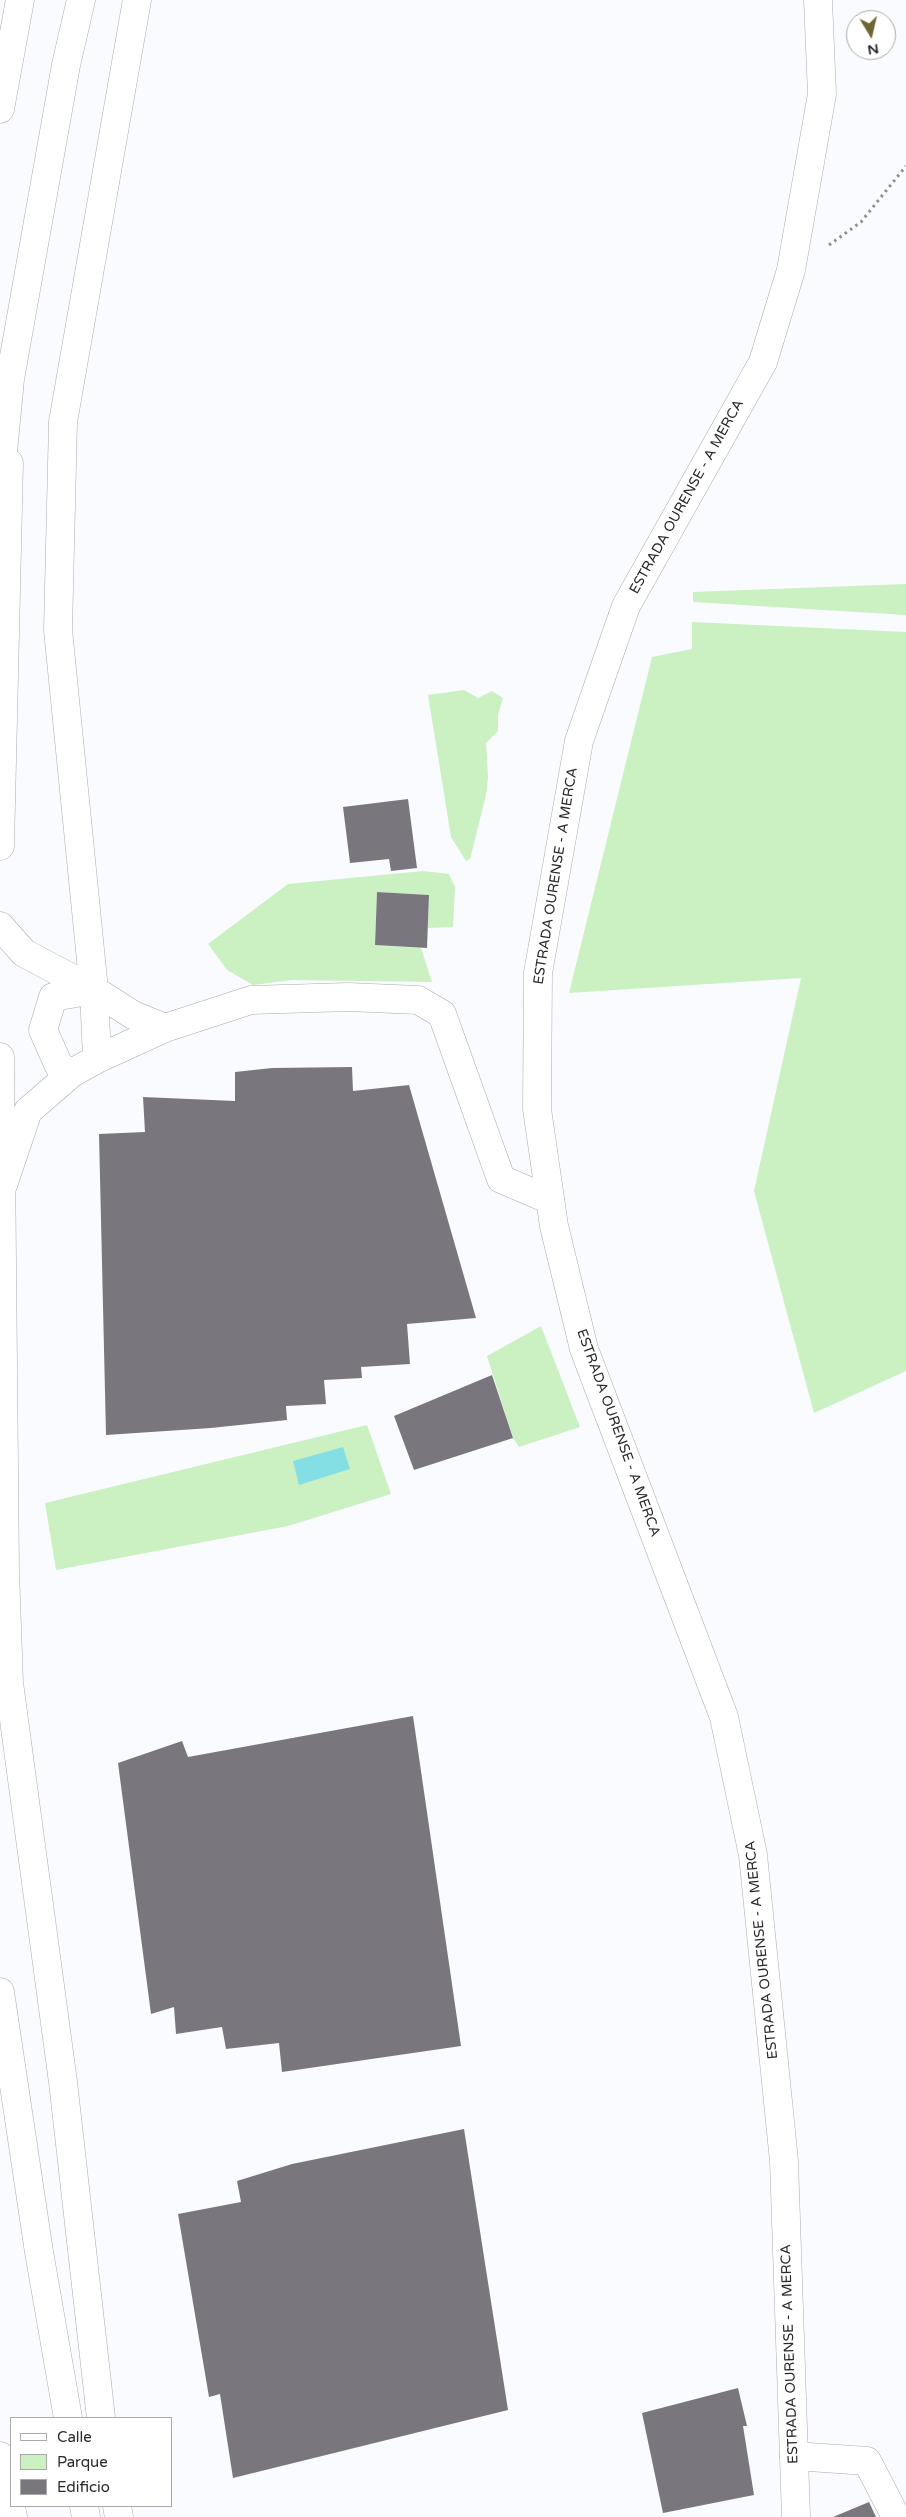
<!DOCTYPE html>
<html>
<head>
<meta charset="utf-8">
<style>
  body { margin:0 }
  #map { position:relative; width:906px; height:2517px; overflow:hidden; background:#fafbfe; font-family:"Varela Round",sans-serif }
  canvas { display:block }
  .legend { position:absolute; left:10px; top:2417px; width:162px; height:90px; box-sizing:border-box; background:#fff; border:1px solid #a9a9aa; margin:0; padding:6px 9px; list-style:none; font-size:15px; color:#28292b }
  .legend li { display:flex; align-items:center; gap:10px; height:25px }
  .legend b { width:25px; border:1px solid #a9a9aa }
  .north { position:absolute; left:846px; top:10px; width:50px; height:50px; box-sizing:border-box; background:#fff; border:1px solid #a9a9aa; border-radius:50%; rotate:171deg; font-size:14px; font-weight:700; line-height:20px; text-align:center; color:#28292b }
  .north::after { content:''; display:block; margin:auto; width:18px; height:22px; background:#6d6632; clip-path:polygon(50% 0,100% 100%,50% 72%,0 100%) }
</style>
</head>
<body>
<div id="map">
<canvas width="906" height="2517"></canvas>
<ul class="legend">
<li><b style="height:6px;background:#fff"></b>Calle</li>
<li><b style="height:14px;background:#cbf0c1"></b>Parque</li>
<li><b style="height:14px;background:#79777d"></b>Edificio</li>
</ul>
<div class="north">N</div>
</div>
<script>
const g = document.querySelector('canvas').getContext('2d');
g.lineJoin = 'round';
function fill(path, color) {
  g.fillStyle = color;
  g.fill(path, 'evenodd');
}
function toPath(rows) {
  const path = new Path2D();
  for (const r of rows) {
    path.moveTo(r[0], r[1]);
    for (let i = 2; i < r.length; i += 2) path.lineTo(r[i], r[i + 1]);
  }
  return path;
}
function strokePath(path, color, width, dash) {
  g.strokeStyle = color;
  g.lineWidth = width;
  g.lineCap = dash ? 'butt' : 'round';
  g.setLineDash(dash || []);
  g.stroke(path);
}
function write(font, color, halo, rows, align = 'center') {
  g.font = font + ' "Varela Round",sans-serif';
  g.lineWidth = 5;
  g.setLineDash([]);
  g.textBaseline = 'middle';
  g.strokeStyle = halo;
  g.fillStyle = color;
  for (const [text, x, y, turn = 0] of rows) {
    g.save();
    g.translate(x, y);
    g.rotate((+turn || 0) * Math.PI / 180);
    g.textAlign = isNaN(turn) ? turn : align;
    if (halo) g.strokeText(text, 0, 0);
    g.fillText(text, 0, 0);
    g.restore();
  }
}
fill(toPath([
  [906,584,906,615,693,602,693,592],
  [692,622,906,632,906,1371,814,1413,754,1191,801,978,569,993,652,657,692,649],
  [464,690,478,698,492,691,503,698,498,715,498,731,486,743,488,777,486,795,470,859,466,861,451,837,428,695],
  [423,871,449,874,455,887,453,927,428,928,429,895,377,892,375,945,421,948,432,982,292,980,253,985,227,970,208,944,288,884],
  [541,1326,580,1427,519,1447,513,1438,487,1356],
  [367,1425,391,1494,288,1526,56,1570,45,1503]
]), '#cbf0c1');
fill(toPath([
  [343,1447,350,1469,299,1485,293,1461]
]), '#84dfe5');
fill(toPath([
  [408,799,417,868,391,871,389,859,350,863,343,807],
  [377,892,429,895,427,948,375,945],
  [352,1067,353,1091,409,1085,476,1318,407,1324,410,1364,361,1367,362,1378,324,1380,326,1404,286,1406,287,1420,211,1428,106,1435,99,1134,145,1132,143,1097,235,1101,235,1072,272,1068],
  [492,1375,513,1438,414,1470,394,1416],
  [413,1716,461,2046,282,2072,279,2043,226,2049,222,2027,176,2034,174,2007,151,2014,118,1763,182,1741,188,1757],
  [464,2129,508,2410,233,2478,220,2394,209,2397,178,2214,241,2202,237,2181,292,2164],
  [738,2388,747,2426,743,2426,754,2495,663,2513,642,2413],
  [869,2502,876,2517,833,2517]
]), '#79777d');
const minor = toPath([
  [0,926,24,953,94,990,133,1015,165,1028],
  [97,1059,94,990,58,630,63,422,137,0],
  [72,1073,59,1066,43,1030,53,997,94,990],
  [3,1185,28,1111,72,1073,97,1059,165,1028,251,1000,348,997,418,1000,442,1014,501,1179,550,1200],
  [794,2456,867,2461,896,2517]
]);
const tertiary = toPath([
  [0,2456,13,2517],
  [796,2517,784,2161,753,1855,724,1717,584,1349,554,1226,537,1109,538,973,579,741,626,606,763,362,791,270,822,94,818,0]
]);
const trunk = toPath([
  [0,109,20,0],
  [0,483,10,379,66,65,81,0],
  [0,846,9,463],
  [0,1057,5,1572,9,1683,63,2082,101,2418],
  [0,1992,39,2252,68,2418],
  [84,2506,86,2517],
  [117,2506,119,2517]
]);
strokePath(minor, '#a8aab1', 29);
strokePath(tertiary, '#a8aab1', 29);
strokePath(trunk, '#a8aab1', 29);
strokePath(toPath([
  [829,245,861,222,906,166]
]), '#8d8e91', 3, [2.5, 4]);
strokePath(minor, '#fff', 28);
strokePath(tertiary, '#fff', 28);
strokePath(trunk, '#fff', 28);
write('14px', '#28292b', '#fff', [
  ["ESTRADA OURENSE - A MERCA",687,497,-61],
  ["ESTRADA OURENSE - A MERCA",556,876,-81],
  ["ESTRADA OURENSE - A MERCA",618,1433,70],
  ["ESTRADA OURENSE - A MERCA",762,1950,-96],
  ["ESTRADA OURENSE - A MERCA",790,2354,-92]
]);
</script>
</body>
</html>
